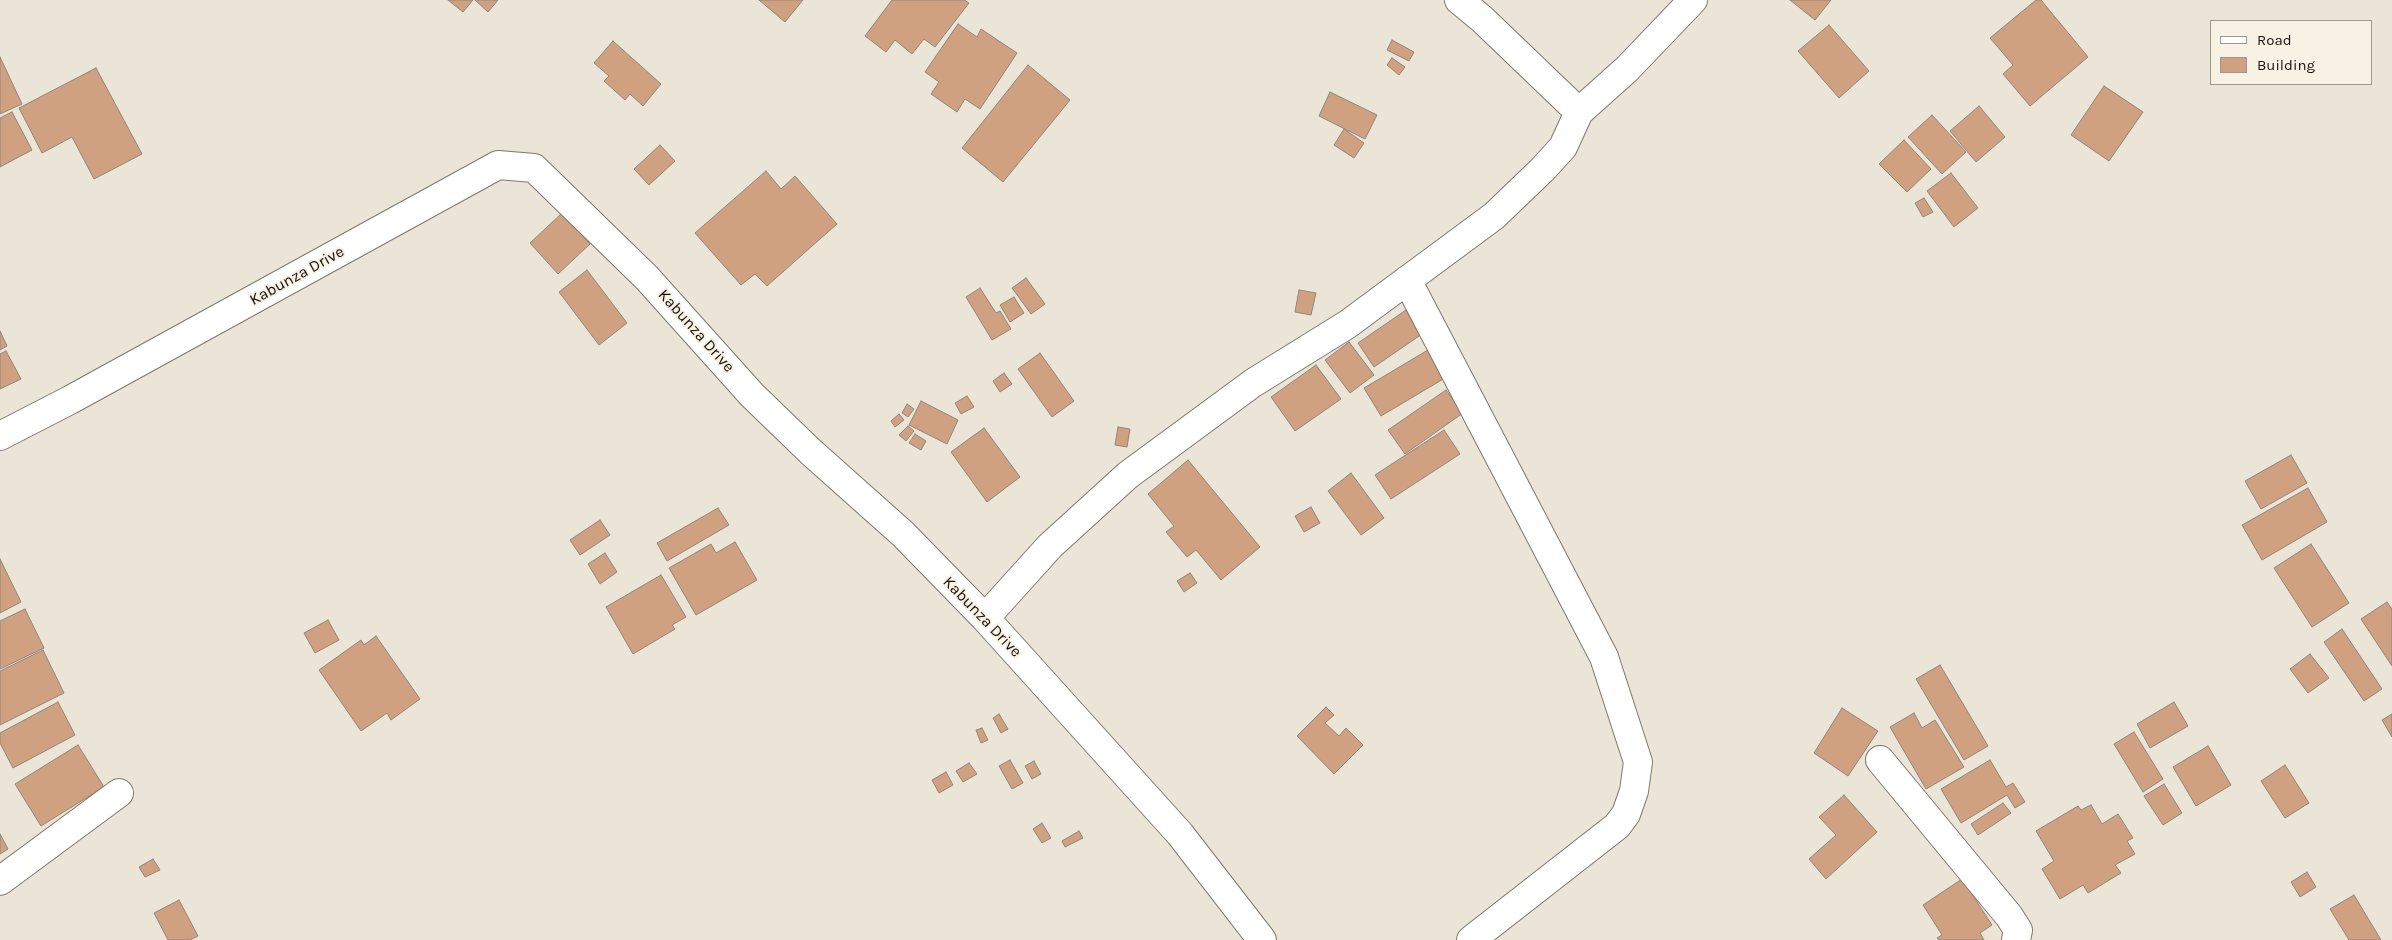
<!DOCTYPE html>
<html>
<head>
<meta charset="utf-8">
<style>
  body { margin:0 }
  #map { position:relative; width:2392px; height:940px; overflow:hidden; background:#ebe5d8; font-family:Karla,sans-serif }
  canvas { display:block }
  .legend { position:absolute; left:2210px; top:20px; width:162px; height:65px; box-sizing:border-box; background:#f8f2e5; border:1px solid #9d998f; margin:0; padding:6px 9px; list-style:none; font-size:15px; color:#15130e }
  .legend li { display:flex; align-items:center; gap:10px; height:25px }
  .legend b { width:25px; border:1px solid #9d998f }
</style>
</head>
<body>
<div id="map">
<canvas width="2392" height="940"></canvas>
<ul class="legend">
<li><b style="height:6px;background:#fff"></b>Road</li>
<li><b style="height:14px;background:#d0a180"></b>Building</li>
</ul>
</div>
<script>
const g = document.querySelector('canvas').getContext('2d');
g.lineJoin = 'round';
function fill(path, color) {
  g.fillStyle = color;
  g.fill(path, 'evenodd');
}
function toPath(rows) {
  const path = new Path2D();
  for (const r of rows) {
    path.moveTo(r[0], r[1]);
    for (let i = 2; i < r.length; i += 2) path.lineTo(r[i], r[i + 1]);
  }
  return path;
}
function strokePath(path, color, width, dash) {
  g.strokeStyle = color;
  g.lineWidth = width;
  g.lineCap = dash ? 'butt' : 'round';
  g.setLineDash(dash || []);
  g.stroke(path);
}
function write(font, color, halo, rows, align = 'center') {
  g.font = font + ' Karla,sans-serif';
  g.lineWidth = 4;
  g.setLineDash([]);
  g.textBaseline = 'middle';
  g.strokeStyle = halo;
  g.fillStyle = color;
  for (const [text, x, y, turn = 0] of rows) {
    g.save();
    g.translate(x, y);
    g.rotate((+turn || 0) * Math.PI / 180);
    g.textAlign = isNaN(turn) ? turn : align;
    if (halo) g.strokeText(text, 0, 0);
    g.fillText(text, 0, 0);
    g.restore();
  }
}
const building = toPath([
  [448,0,473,0,463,12,448,0],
  [475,0,498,0,488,12,475,0],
  [759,0,803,0,785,22,759,0],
  [892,0,964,0,969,3,935,47,924,39,912,54,895,40,886,52,865,36,892,0],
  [1790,0,1831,0,1815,20,1790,0],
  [2036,0,2041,0,2088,57,2030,106,2003,74,2013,65,1990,38,2036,0],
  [958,24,977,37,981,29,1017,53,980,109,965,99,957,112,931,94,939,82,925,72,958,24],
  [1829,25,1869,71,1839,98,1798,51,1829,25],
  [1392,40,1414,52,1409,61,1387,50,1392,40],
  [613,41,661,84,643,106,630,94,625,100,604,81,609,76,594,63,613,41],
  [0,57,22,104,0,114,0,57],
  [1392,58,1405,67,1399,75,1387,65,1392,58],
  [1028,65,1070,100,1003,182,962,148,1028,65],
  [96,68,142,154,94,179,72,137,42,153,19,108,96,68],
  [2104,86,2143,112,2109,161,2071,135,2104,86],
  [1330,92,1377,115,1365,139,1319,116,1330,92],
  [1979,106,2005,137,1976,162,1950,131,1979,106],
  [12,112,32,150,0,167,0,118,12,112],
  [1932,115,1966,152,1942,174,1908,137,1932,115],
  [1344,129,1364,143,1354,158,1334,145,1344,129],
  [1904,140,1931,169,1907,192,1879,164,1904,140],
  [660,145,675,161,649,185,634,169,660,145],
  [766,171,781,189,795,176,837,224,767,286,755,274,741,285,695,233,766,171],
  [1951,173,1978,208,1954,227,1927,191,1951,173],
  [1924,198,1933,212,1923,217,1915,203,1924,198],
  [562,213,590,244,558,274,530,243,562,213],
  [587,270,627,323,599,345,559,292,587,270],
  [1026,278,1045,304,1031,314,1012,288,1026,278],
  [980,288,996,313,1000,311,1011,329,992,340,966,297,980,288],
  [1299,290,1316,293,1311,315,1295,312,1299,290],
  [1014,297,1024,313,1010,322,1000,305,1014,297],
  [1406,310,1422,334,1374,367,1358,343,1406,310],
  [0,331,7,346,0,350,0,331],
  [1349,342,1374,375,1350,393,1325,360,1349,342],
  [1428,350,1445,378,1381,416,1364,388,1428,350],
  [6,351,21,379,0,389,0,354,6,351],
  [1040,353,1074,401,1052,417,1018,369,1040,353],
  [1316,365,1341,399,1295,431,1271,397,1316,365],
  [1004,373,1012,384,1000,392,993,381,1004,373],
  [1446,390,1463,413,1405,454,1388,430,1446,390],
  [967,396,974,407,961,414,955,403,967,396],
  [921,401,958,420,947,444,909,425,921,401],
  [907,404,914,409,908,417,902,413,907,404],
  [899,414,904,420,895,427,891,421,899,414],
  [908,426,914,431,906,441,899,435,908,426],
  [1118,427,1130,429,1127,447,1115,445,1118,427],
  [984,428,1020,477,987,502,951,452,984,428],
  [1444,430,1460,454,1391,499,1375,475,1444,430],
  [915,434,926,441,921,450,909,443,915,434],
  [2291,455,2307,483,2261,509,2245,481,2291,455],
  [1188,460,1260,547,1221,580,1196,550,1187,557,1166,532,1174,526,1148,494,1188,460],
  [1351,473,1384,518,1361,535,1328,491,1351,473],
  [2308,488,2327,522,2262,560,2242,525,2308,488],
  [1311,507,1320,523,1304,532,1295,516,1311,507],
  [718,508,729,525,667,561,657,543,718,508],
  [600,520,610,535,580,555,570,540,600,520],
  [735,542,757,580,696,615,669,568,711,544,716,553,735,542],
  [2311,544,2349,603,2312,627,2274,568,2311,544],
  [605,553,617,572,600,584,588,564,605,553],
  [0,559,21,602,0,613,0,559],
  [1190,573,1197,583,1184,592,1177,581,1190,573],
  [661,575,686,617,672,625,675,629,633,654,606,607,661,575],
  [2387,602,2392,609,2392,666,2361,619,2387,602],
  [25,609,44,648,0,669,0,621,25,609],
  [328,620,339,640,315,653,304,633,328,620],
  [2342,629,2382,689,2364,701,2324,642,2342,629],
  [376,636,420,699,391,720,387,713,361,731,319,670,361,640,364,645,376,636],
  [43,650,64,693,0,725,0,671,43,650],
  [2310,654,2329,678,2308,693,2290,669,2310,654],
  [1940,665,1988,746,1964,760,1916,679,1940,665],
  [58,702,75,735,13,768,0,743,0,733,58,702],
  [2174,702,2188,726,2150,748,2137,724,2174,702],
  [1326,707,1334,715,1325,723,1339,736,1346,728,1363,745,1334,774,1297,736,1326,707],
  [1842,708,1878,731,1848,776,1814,753,1842,708],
  [1914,713,1922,728,1935,720,1964,767,1926,789,1890,727,1914,713],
  [999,714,1008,729,1001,733,993,718,999,714],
  [2392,714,2392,737,2382,720,2392,714],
  [982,728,988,740,981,743,976,730,982,728],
  [2134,732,2163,779,2143,792,2114,744,2134,732],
  [78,745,104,787,41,826,15,784,78,745],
  [2208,746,2231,785,2196,806,2173,767,2208,746],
  [1010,760,1023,783,1012,789,999,766,1010,760],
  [1990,760,2006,787,2013,783,2025,802,2015,808,2007,795,1961,823,1941,789,1990,760],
  [1034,761,1041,774,1032,779,1025,766,1034,761],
  [969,763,977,774,963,782,956,771,969,763],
  [2285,765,2309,803,2285,818,2261,781,2285,765],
  [946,772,953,785,939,793,932,780,946,772],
  [2164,784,2182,813,2163,825,2144,796,2164,784],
  [1844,795,1877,832,1826,879,1809,859,1836,835,1819,817,1844,795],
  [2003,803,2011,813,1978,835,1971,824,2003,803],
  [2091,805,2102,824,2118,814,2133,838,2127,841,2135,854,2115,865,2121,873,2088,893,2083,885,2060,899,2042,869,2054,861,2036,831,2078,806,2081,810,2091,805],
  [1042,823,1051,838,1042,843,1033,829,1042,823],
  [1079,831,1083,838,1065,847,1062,841,1079,831],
  [0,834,8,849,0,854,0,834],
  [153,859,160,870,145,877,139,867,153,859],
  [2307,872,2316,887,2300,897,2291,882,2307,872],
  [1962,879,1992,925,1980,933,1984,940,1939,940,1937,938,1942,935,1923,905,1962,879],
  [2354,895,2381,940,2349,940,2330,909,2354,895],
  [179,900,198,936,190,940,168,940,154,913,179,900]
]);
fill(building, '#d0a180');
strokePath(building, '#91857c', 1);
const minor = toPath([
  [1459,0,1482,19,1579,112],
  [1407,280,1604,657,1638,762,1634,791,1626,814,1617,826,1471,940],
  [0,436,70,400,498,165,534,168,647,278,752,395,811,452,903,534,985,618,1180,834,1262,940],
  [985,618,1050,546,1128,475,1253,383,1348,324,1494,216,1543,169,1563,147,1579,112,1627,69,1693,0],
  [1880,760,2009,916,2018,930,2016,940],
  [0,881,119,793]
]);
strokePath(minor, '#7e796d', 30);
strokePath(minor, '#fff', 28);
write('16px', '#15130e', '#f8f2e5', [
  ["Kabunza Drive",297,276,-29],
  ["Kabunza Drive",696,331,48],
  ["Kabunza Drive",982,617,46]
]);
</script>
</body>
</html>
